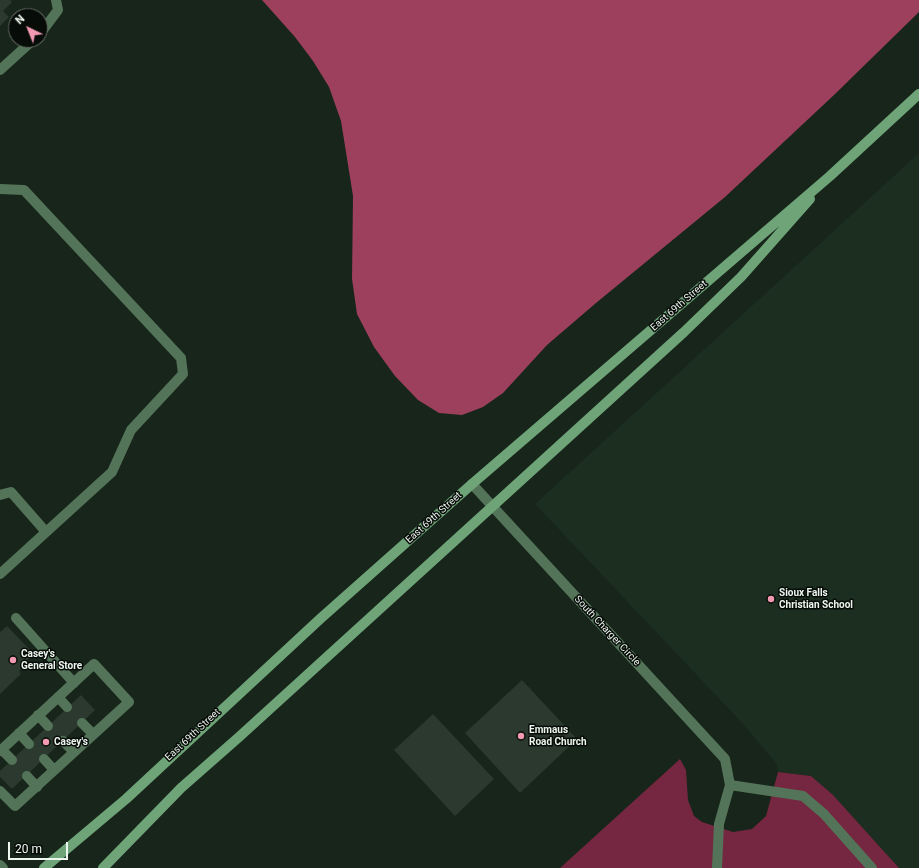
<!DOCTYPE html>
<html>
<head>
<meta charset="utf-8">
<style>
  body { margin:0 }
  #map { position:relative; width:919px; height:868px; overflow:hidden; background:#17251a; font-family:Roboto,sans-serif }
  canvas { display:block }
  .north { position:absolute; left:8px; top:8px; width:40px; height:40px; box-sizing:border-box; background:#070c08; border:1px solid #636a64; border-radius:50%; rotate:317deg; font-size:11px; font-weight:700; line-height:16px; text-align:center; color:#edf6ef }
  .north::after { content:''; display:block; margin:auto; width:14px; height:18px; background:#f19ab1; clip-path:polygon(50% 0,100% 100%,50% 72%,0 100%) }
  .scale { position:absolute; left:8px; top:842px; width:60px; height:18px; box-sizing:border-box; border:2px solid #edf6ef; border-top:0; padding-left:5px; font-size:12px; line-height:14px; white-space:nowrap; color:#edf6ef; -webkit-text-stroke:3px #070c08; paint-order:stroke }
</style>
</head>
<body>
<div id="map">
<canvas width="919" height="868"></canvas>
<div class="north">N</div>
<div class="scale">20 m</div>
</div>
<script>
const g = document.querySelector('canvas').getContext('2d');
g.lineJoin = 'round';
function fill(path, color) {
  g.fillStyle = color;
  g.fill(path, 'evenodd');
}
function toPath(rows) {
  const path = new Path2D();
  for (const r of rows) {
    path.moveTo(r[0], r[1]);
    for (let i = 2; i < r.length; i += 2) path.lineTo(r[i], r[i + 1]);
  }
  return path;
}
function strokePath(path, color, width, dash) {
  g.strokeStyle = color;
  g.lineWidth = width;
  g.lineCap = dash ? 'butt' : 'round';
  g.setLineDash(dash || []);
  g.stroke(path);
}
function write(font, color, halo, rows, align = 'center') {
  g.font = font + ' Roboto,sans-serif';
  g.lineWidth = 3;
  g.setLineDash([]);
  g.textBaseline = 'middle';
  g.strokeStyle = halo;
  g.fillStyle = color;
  for (const [text, x, y, turn = 0] of rows) {
    g.save();
    g.translate(x, y);
    g.rotate((+turn || 0) * Math.PI / 180);
    g.textAlign = isNaN(turn) ? turn : align;
    if (halo) g.strokeText(text, 0, 0);
    g.fillText(text, 0, 0);
    g.restore();
  }
}
fill(toPath([
  [919,153,919,868,899,868,833,795,811,776,778,772,776,763,742,723,535,504]
]), '#1b2e1f');
fill(toPath([
  [680,759,686,770,688,800,694,816,702,822,733,832,752,829,766,816,778,772,811,776,833,795,899,868,560,868]
]), '#752741');
fill(toPath([
  [262,0,919,0,919,12,834,95,725,197,596,303,547,345,503,393,483,407,462,415,439,413,418,400,395,376,374,347,357,314,352,279,353,196,341,121,329,87,313,61,295,37]
]), '#9c405d');
fill(toPath([
  [0,0,10,0,12,2,3,11,9,17,0,26],
  [7,626,34,654,20,667,21,669,19,671,21,674,0,694,0,632],
  [522,680,577,739,520,793,465,733],
  [81,695,95,710,12,789,0,777,0,771],
  [433,714,494,779,455,816,394,750]
]), '#2b392e');
strokePath(toPath([
  [40,34,58,10,56,0],
  [0,70,33,40],
  [0,189,24,190,181,358,183,374,131,430,112,472,0,574],
  [0,495,11,492,46,532],
  [16,618,74,683],
  [58,697,67,707],
  [38,715,48,726],
  [82,723,93,734],
  [19,733,29,744],
  [63,741,74,752],
  [2,750,12,760],
  [0,751,94,664,129,702,15,806,0,791],
  [44,759,54,770],
  [27,776,37,787],
  [0,865,3,868],
  [717,868,719,824,730,785,803,796,824,814,872,868]
]), '#547459', 10);
strokePath(toPath([
  [472,484,725,759,730,785]
]), '#547459', 10);
strokePath(toPath([
  [44,868,126,799,320,619,472,484,830,176,919,94],
  [103,868,181,788,239,737,684,332,741,277,810,199]
]), '#6fa479', 10);
for (const [x, y, r, color] of [
  [771,599,4,"#f19ab1"],
  [13,660,4,"#f19ab1"],
  [521,736,4,"#f19ab1"],
  [46,742,4,"#f19ab1"]
]) {
  const dot = new Path2D();
  dot.arc(x, y, r, 0, 2 * Math.PI);
  g.fillStyle = color;
  g.fill(dot);
  strokePath(dot, '#070c08', 1.5);
}
write('10px', '#edf6ef', '#070c08', [
  ["East 69th Street",679,306,-41],
  ["East 69th Street",434,518,-42],
  ["South Charger Circle",607,631,47],
  ["East 69th Street",193,735,-43]
]);
write('bold 10px', '#edf6ef', '#070c08', [
  ["Sioux Falls",779,593],
  ["Christian School",779,605],
  ["Casey's",21,654],
  ["General Store",21,666],
  ["Emmaus",529,730],
  ["Road Church",529,742],
  ["Casey's",54,742]
], 'left');
</script>
</body>
</html>
